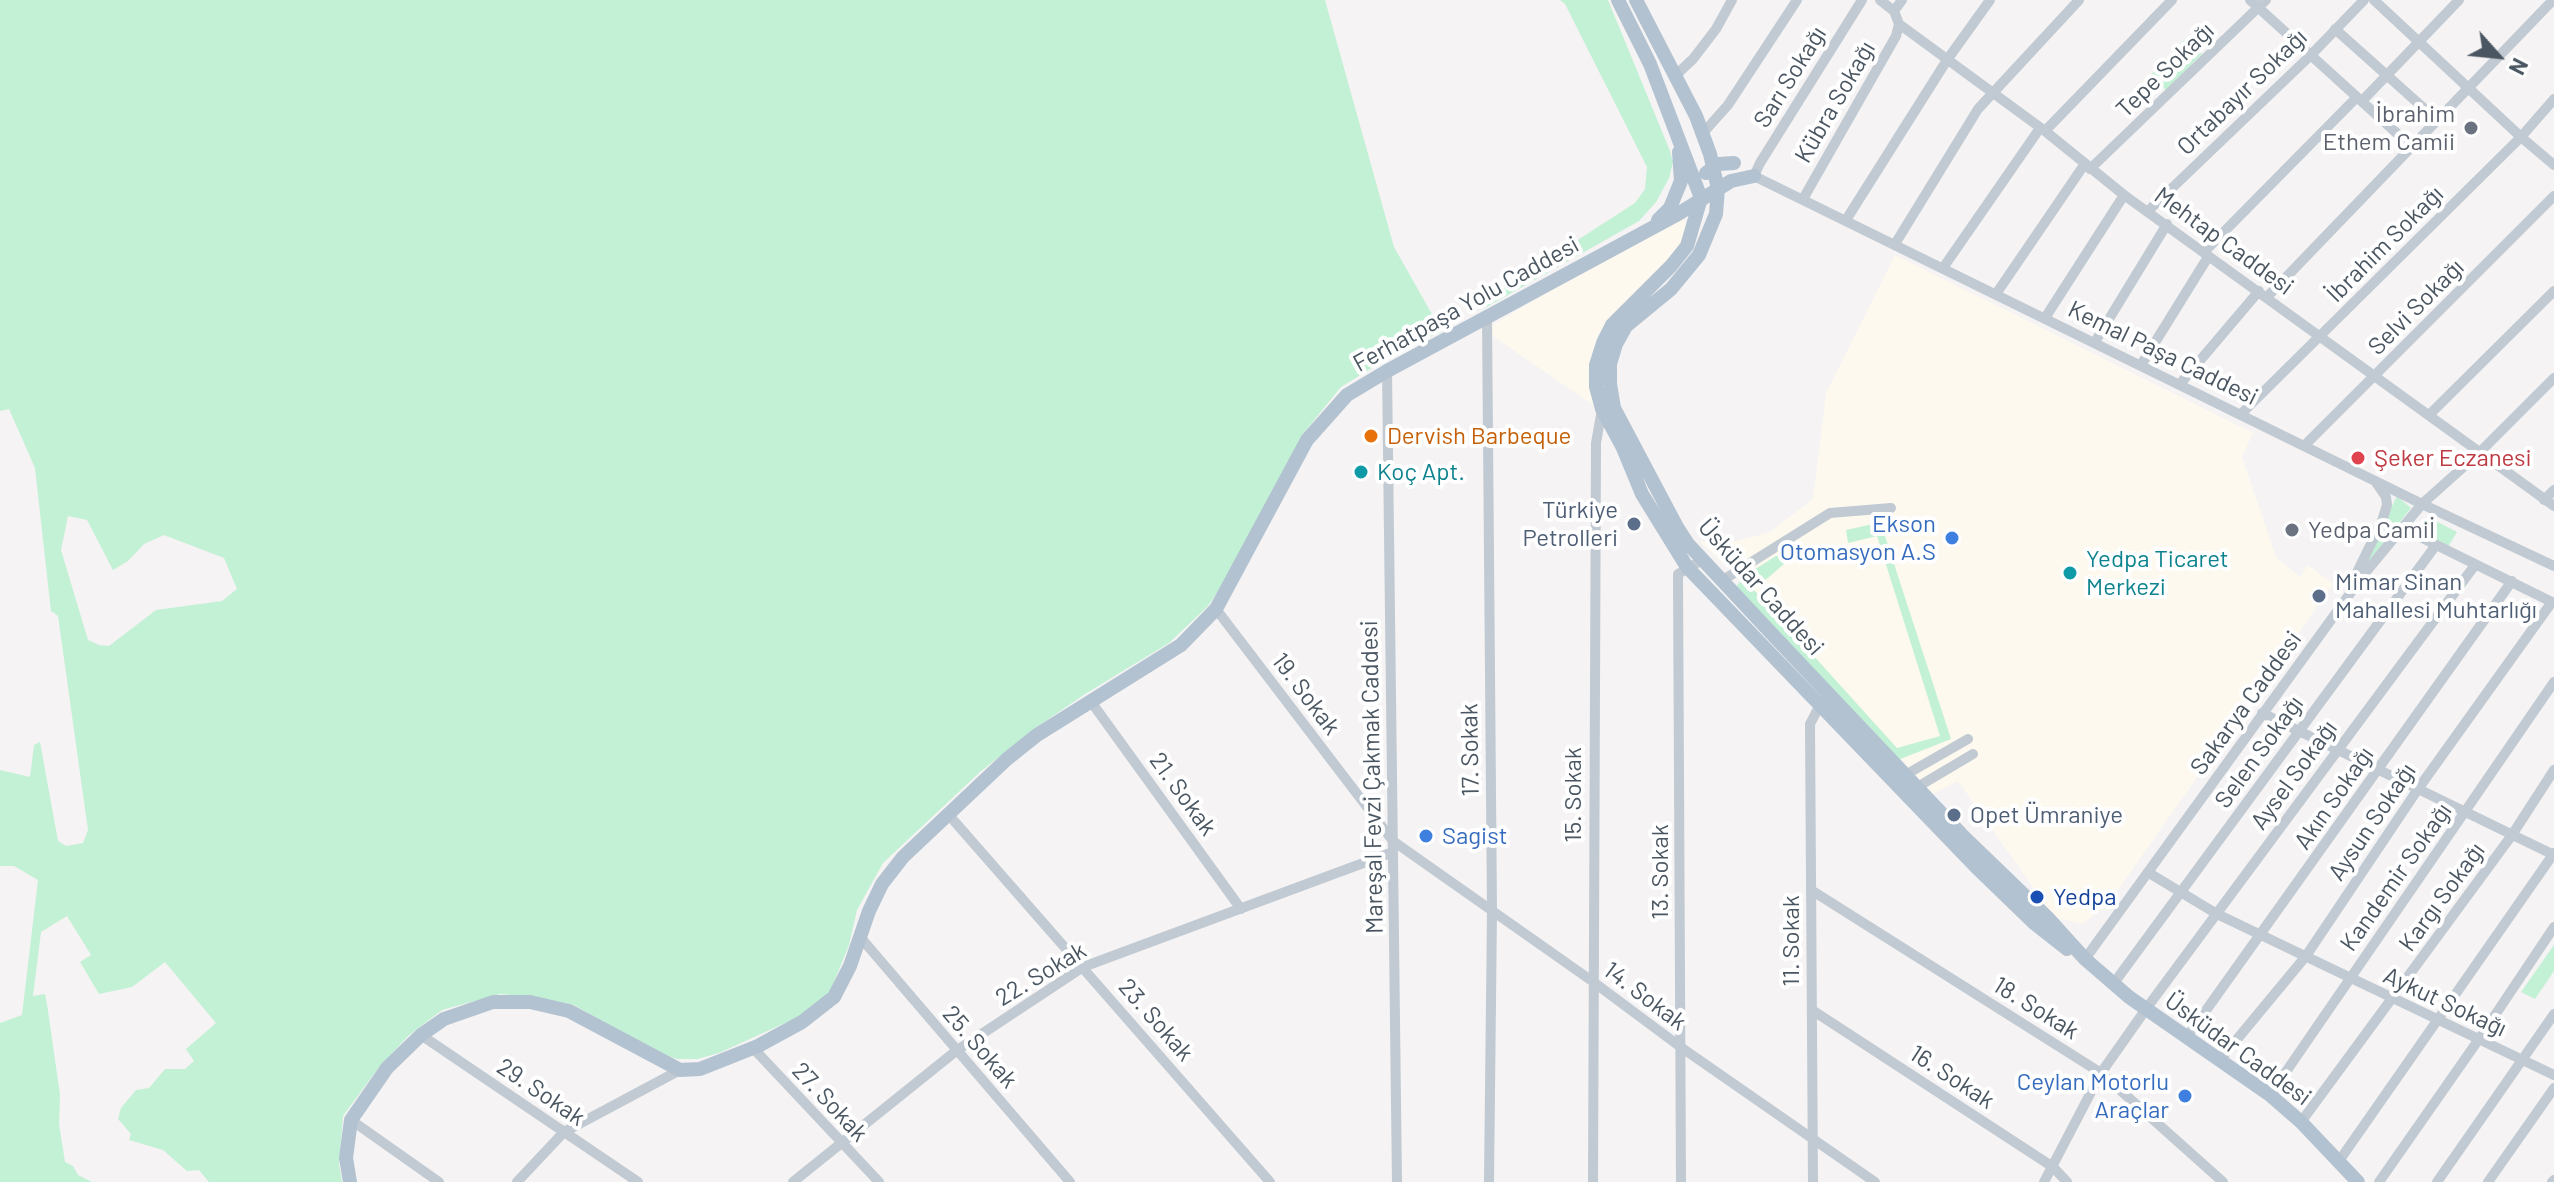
<!DOCTYPE html>
<html>
<head>
<meta charset="utf-8">
<style>
  body { margin:0 }
  #map { position:relative; width:2554px; height:1182px; overflow:hidden; background:#f5f3f3; font-family:Barlow,sans-serif }
  canvas { display:block }
  .north { position:absolute; left:2458px; top:16px; width:80px; height:80px; -webkit-text-stroke:6px #fff; paint-order:stroke; rotate:117deg; font-size:22px; font-weight:700; line-height:32px; text-align:center; color:#4a5661 }
  .north::after { content:''; display:block; margin:auto; width:28px; height:36px; background:#4a5661; clip-path:polygon(50% 0,100% 100%,50% 72%,0 100%) }
</style>
</head>
<body>
<div id="map">
<canvas width="2554" height="1182"></canvas>
<div class="north">N</div>
</div>
<script>
const g = document.querySelector('canvas').getContext('2d');
g.lineJoin = 'round';
function fill(path, color) {
  g.fillStyle = color;
  g.fill(path, 'evenodd');
}
function toPath(rows) {
  const path = new Path2D();
  for (const r of rows) {
    path.moveTo(r[0], r[1]);
    for (let i = 2; i < r.length; i += 2) path.lineTo(r[i], r[i + 1]);
  }
  return path;
}
function strokePath(path, color, width, dash) {
  g.strokeStyle = color;
  g.lineWidth = width;
  g.lineCap = dash ? 'butt' : 'round';
  g.setLineDash(dash || []);
  g.stroke(path);
}
function write(font, color, halo, rows, align = 'center') {
  g.font = font + ' Barlow,sans-serif';
  g.lineWidth = 8;
  g.setLineDash([]);
  g.textBaseline = 'middle';
  g.strokeStyle = halo;
  g.fillStyle = color;
  for (const [text, x, y, turn = 0] of rows) {
    g.save();
    g.translate(x, y);
    g.rotate((+turn || 0) * Math.PI / 180);
    g.textAlign = isNaN(turn) ? turn : align;
    if (halo) g.strokeText(text, 0, 0);
    g.fillText(text, 0, 0);
    g.restore();
  }
}
fill(toPath([
  [1676,217,1684,219,1687,225,1681,244,1665,265,1611,315,1598,335,1592,359,1596,407,1484,330],
  [1895,255,2253,433,2242,457,2276,557,2300,577,2308,565,2333,584,2108,904,2082,924,2054,917,1958,781,1932,794,1749,587,1699,541,1728,543,1770,532,1813,499,1826,393]
]), '#fdf9ef');
fill(toPath([
  [0,0,1325,0,1394,247,1442,332,1409,345,1341,387,1302,435,1225,581,1208,606,1169,643,1085,694,1034,729,980,772,883,863,857,910,849,945,829,994,798,1017,719,1053,697,1059,678,1059,659,1054,574,1005,534,997,500,994,442,1010,408,1036,376,1071,343,1116,339,1164,342,1182,209,1182,199,1170,187,1171,163,1150,129,1140,131,1134,118,1119,121,1108,136,1090,149,1088,165,1069,185,1069,194,1061,186,1049,216,1023,165,962,132,987,99,994,80,962,91,955,67,916,41,932,33,996,45,994,47,1004,60,1095,59,1124,65,1162,73,1166,78,1175,92,1182,0,1182,0,1023,22,1015,38,880,14,866,0,866,0,770,30,777,34,745,40,742,58,841,66,846,83,843,88,830,58,616,51,611,35,468,9,409,0,411],
  [68,516,87,520,113,570,128,561,144,544,164,535,224,558,237,589,222,601,156,610,109,646,99,645,88,640,61,550],
  [1560,0,1608,0,1670,151,1673,162,1669,178,1656,202,1639,221,1483,309,1480,303,1635,203,1645,189,1647,167,1565,4],
  [2186,38,2202,54,2166,90,2151,75],
  [2397,496,2411,508,2368,562,2365,560],
  [2428,517,2457,532,2448,547,2416,531],
  [1873,524,1884,533,1951,739,1898,760,1736,587,1744,576,1776,556,1779,556,1784,564,1754,590,1897,748,1940,736,1877,536,1848,543,1846,530],
  [2554,945,2554,971,2535,999,2521,992]
]), '#c3f1d5');
strokePath(toPath([
  [1862,0,1760,163,1754,176,2422,504,2554,566],
  [1880,0,1894,11,1899,24,2045,131,2124,195,2554,506],
  [2250,0,2412,147],
  [2374,0,2521,137,2554,165],
  [1894,11,1902,0],
  [2335,29,2437,120],
  [1676,75,1693,59,1716,29,1732,0],
  [2362,101,2459,0],
  [2045,131,2172,0],
  [1703,133,1728,105,1797,0],
  [2090,169,2266,0],
  [1803,199,1896,36,1899,24],
  [2148,211,2311,55,2364,0],
  [1846,220,1947,60,1990,0],
  [1895,244,1978,109,2079,0],
  [2204,252,2357,97],
  [1943,268,2040,128],
  [1996,294,2084,165],
  [2267,297,2553,0],
  [1487,318,1492,911,1489,1182],
  [2045,318,2124,195],
  [2095,342,2167,224],
  [2141,365,2208,257],
  [1387,371,1397,1182],
  [2180,384,2259,291],
  [2241,414,2521,137,2554,99],
  [2429,415,2554,291],
  [2305,445,2554,196],
  [2544,500,2554,490],
  [2402,528,2554,603],
  [1723,580,1830,513,1891,508],
  [2349,589,2382,521,2387,505,2386,497,2375,481],
  [1216,609,1393,841,1592,981,1682,1048,1875,1182],
  [1092,703,1241,909],
  [2262,713,2554,855],
  [1900,778,1968,739],
  [1914,789,1973,754],
  [948,814,1270,1182],
  [2149,873,2217,914,2554,1075],
  [1811,890,2101,1073,2223,1182],
  [861,938,1070,1182],
  [2085,959,2365,573,2422,504,2479,453,2554,378],
  [2114,983,2436,545],
  [1812,1010,2053,1167,2067,1182],
  [421,1035,638,1182],
  [2187,1037,2512,581],
  [753,1048,879,1182],
  [2219,1061,2306,956,2418,789,2552,602],
  [2270,1095,2554,682],
  [351,1120,439,1182],
  [2301,1122,2512,835,2554,770],
  [2339,1161,2554,853],
  [517,1182,564,1132,680,1070],
  [793,1182,956,1051,1083,967,1393,852],
  [1593,1182,1596,443,1602,409],
  [1681,1182,1678,574,1704,559],
  [1813,1182,1810,724,1821,703],
  [2044,1182,2101,1073,2146,1009,2475,565],
  [2379,1182,2479,1039,2554,927],
  [2437,1182,2554,1014],
  [2488,1182,2554,1088],
  [2552,1182,2554,1180]
]), '#c1cad2', 10);
strokePath(toPath([
  [1618,0,1650,64,1701,198,1687,246,1671,266,1612,325,1603,343,1596,365,1596,387,1602,409,1623,448,1642,494,1687,567,1976,867,2034,923,2067,949],
  [1636,0,1696,116,1710,154,1718,189,1716,214,1699,255,1671,289,1626,326,1616,344,1610,364,1610,384,1614,408,1677,527,1688,544,1772,634,1964,837,2047,917,2085,959,2129,997,2270,1095,2301,1122,2358,1182],
  [1706,173,1719,164,1734,163],
  [1658,220,1670,208,1681,181,1679,152],
  [350,1182,346,1158,351,1120,387,1068,421,1035,444,1019,493,1002,530,1002,569,1011,680,1070,700,1069,758,1046,802,1022,834,997,850,966,869,911,882,884,903,857,1007,759,1037,735,1181,645,1216,609,1307,440,1347,395,1387,371,1678,214,1731,181,1754,176]
]), '#b3c2d1', 14);
for (const [x, y, r, color] of [
  [2471,128,8,"#6b7280"],
  [1371,436,8,"#e8710a"],
  [2358,458,8,"#e0444e"],
  [1361,472,8,"#0f9aa8"],
  [1634,524,8,"#5c6f8a"],
  [2292,530,8,"#6b7280"],
  [1952,538,8,"#3f7fe0"],
  [2070,573,8,"#0f9aa8"],
  [2319,596,8,"#5c6f8a"],
  [1954,815,8,"#5c6f8a"],
  [1426,836,8,"#3f7fe0"],
  [2037,897,8,"#1a4fb4"],
  [2185,1096,8,"#3f7fe0"]
]) {
  const dot = new Path2D();
  dot.arc(x, y, r, 0, 2 * Math.PI);
  g.fillStyle = color;
  g.fill(dot);
  strokePath(dot, '#fff', 3);
}
write('24px', '#4a5661', '#fff', [
  ["Tepe Sokağı",2165,70,-44],
  ["Sarı Sokağı",1790,77,-58],
  ["Ortabayır Sokağı",2242,92,-44],
  ["Kübra Sokağı",1835,102,-60],
  ["Mehtap Caddesi",2224,241,36],
  ["İbrahim Sokağı",2385,244,-45],
  ["Ferhatpaşa Yolu Caddesi",1466,304,-29],
  ["Selvi Sokağı",2416,307,-45],
  ["Kemal Paşa Caddesi",2163,353,26],
  ["Üsküdar Caddesi",1761,587,48],
  ["19. Sokak",1306,694,53],
  ["Sakarya Caddesi",2246,703,-54],
  ["17. Sokak",1470,750,-91],
  ["Selen Sokağı",2259,752,-54],
  ["Aysel Sokağı",2294,775,-54],
  ["Mareşal Fevzi Çakmak Caddesi",1372,777,-91],
  ["21. Sokak",1183,794,54],
  ["15. Sokak",1573,795,-90],
  ["Akın Sokağı",2334,798,-55],
  ["Aysun Sokağı",2372,822,-56],
  ["13. Sokak",1660,872,-90],
  ["Kandemir Sokağı",2396,877,-55],
  ["Kargı Sokağı",2442,897,-54],
  ["11. Sokak",1791,941,-90],
  ["22. Sokak",1041,974,-31],
  ["14. Sokak",1645,996,37],
  ["Aykut Sokağı",2445,1002,25],
  ["18. Sokak",2036,1008,32],
  ["23. Sokak",1156,1020,49],
  ["25. Sokak",980,1047,49],
  ["Üsküdar Caddesi",2238,1049,36],
  ["16. Sokak",1952,1077,33],
  ["29. Sokak",541,1092,34],
  ["27. Sokak",830,1102,47]
]);
write('24px', '#5b616d', '#fff', [
  ["İbrahim",2455,114],
  ["Ethem Camii",2455,142],
  ["Yedpa Camiİ",2308,530,"left"]
], 'right');
write('24px', '#c56008', '#fff', [
  ["Dervish Barbeque",1387,436]
], 'left');
write('24px', '#be3a42', '#fff', [
  ["Şeker Eczanesi",2374,458]
], 'left');
write('24px', '#0d838f', '#fff', [
  ["Koç Apt.",1377,472],
  ["Yedpa Ticaret",2086,559],
  ["Merkezi",2086,587]
], 'left');
write('24px', '#4e5e75', '#fff', [
  ["Türkiye",1618,510,"right"],
  ["Petrolleri",1618,538,"right"],
  ["Mimar Sinan",2335,582],
  ["Mahallesi Muhtarlığı",2335,610],
  ["Opet Ümraniye",1970,815]
], 'left');
write('24px', '#366cbe', '#fff', [
  ["Ekson",1936,524],
  ["Otomasyon A.S",1936,552],
  ["Sagist",1442,836,"left"],
  ["Ceylan Motorlu",2169,1082],
  ["Araçlar",2169,1110]
], 'right');
write('24px', '#164399', '#fff', [
  ["Yedpa",2053,897]
], 'left');
</script>
</body>
</html>
